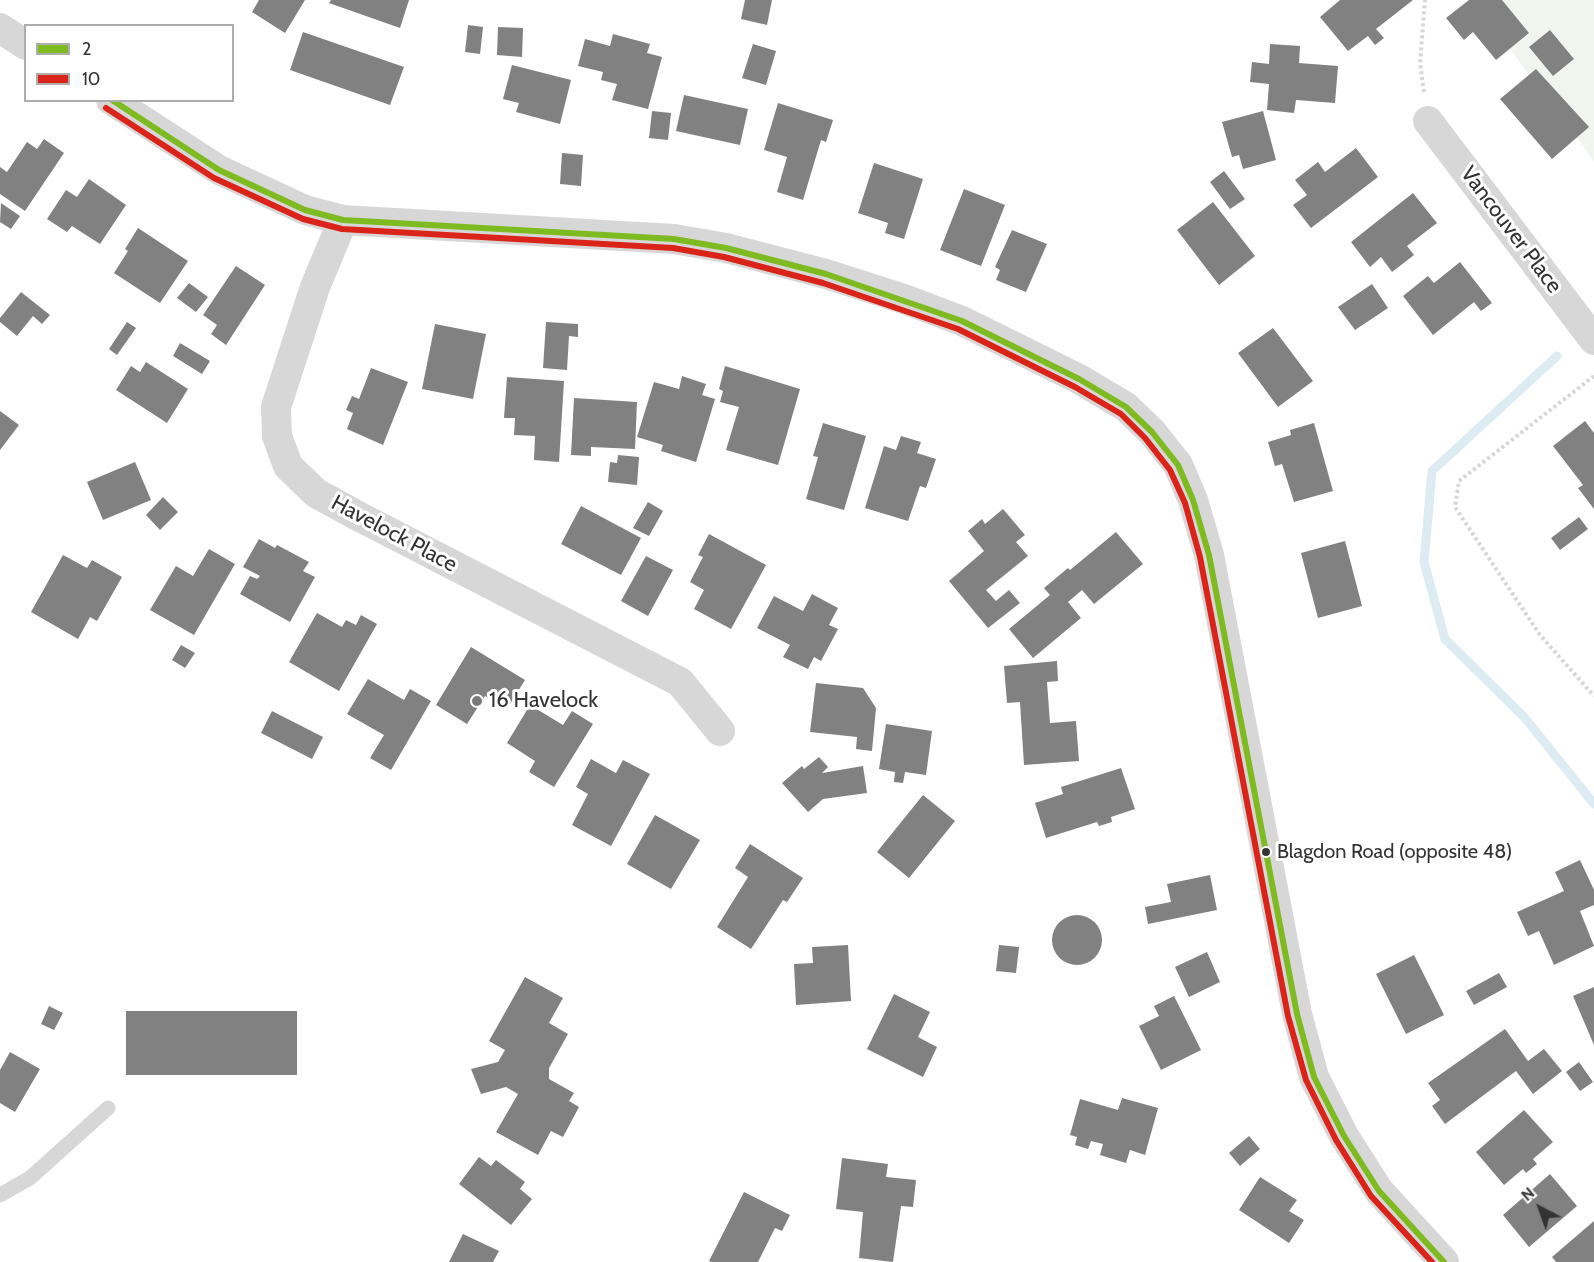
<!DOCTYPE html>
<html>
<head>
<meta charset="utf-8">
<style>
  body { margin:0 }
  #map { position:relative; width:1594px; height:1262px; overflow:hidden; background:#fff; font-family:Cabin,sans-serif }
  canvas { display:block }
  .legend { position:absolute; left:24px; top:24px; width:210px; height:78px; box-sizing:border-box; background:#fff; border:2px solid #adadad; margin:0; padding:8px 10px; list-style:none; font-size:18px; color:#333 }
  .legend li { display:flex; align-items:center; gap:12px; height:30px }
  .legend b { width:30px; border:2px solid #adadad }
  .north { position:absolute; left:1510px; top:1178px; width:60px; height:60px; -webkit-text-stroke:4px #fff; paint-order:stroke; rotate:319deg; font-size:16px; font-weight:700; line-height:24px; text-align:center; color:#333 }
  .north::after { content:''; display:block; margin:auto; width:21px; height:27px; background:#333; clip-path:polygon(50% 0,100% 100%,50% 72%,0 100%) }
</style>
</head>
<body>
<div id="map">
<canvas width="1594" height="1262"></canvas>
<ul class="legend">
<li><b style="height:8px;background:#7ebb20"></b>2</li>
<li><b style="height:8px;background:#da241a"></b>10</li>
</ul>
<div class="north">N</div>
</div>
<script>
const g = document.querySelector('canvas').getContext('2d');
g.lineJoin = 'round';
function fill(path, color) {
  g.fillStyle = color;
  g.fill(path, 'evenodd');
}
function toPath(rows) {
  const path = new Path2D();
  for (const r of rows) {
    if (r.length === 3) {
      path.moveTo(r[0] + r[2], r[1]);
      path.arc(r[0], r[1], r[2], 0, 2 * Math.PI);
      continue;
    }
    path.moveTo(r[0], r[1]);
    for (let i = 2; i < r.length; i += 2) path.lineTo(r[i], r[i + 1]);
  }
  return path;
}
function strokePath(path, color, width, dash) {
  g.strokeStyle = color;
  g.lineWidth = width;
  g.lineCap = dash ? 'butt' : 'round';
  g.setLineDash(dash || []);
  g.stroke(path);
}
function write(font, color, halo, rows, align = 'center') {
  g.font = font + ' Cabin,sans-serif';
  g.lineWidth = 6;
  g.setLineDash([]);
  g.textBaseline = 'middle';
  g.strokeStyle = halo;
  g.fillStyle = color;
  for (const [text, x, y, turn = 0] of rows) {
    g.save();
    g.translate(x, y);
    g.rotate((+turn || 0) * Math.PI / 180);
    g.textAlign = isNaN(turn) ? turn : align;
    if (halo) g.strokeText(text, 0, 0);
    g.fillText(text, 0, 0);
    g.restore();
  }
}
fill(toPath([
  [1493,0,1594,0,1594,161,1501,37]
]), '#f1f5ed');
strokePath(toPath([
  [1557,356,1432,471,1424,562,1445,639,1525,718,1594,804]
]), '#ddebf3', 9);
fill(toPath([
  [259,0,305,0,285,33,252,12],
  [331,0,409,0,400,28,329,3],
  [745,0,772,0,767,25,741,19],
  [1340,0,1413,0,1376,29,1384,38,1375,45,1368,36,1348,51,1320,17],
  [1469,0,1502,0,1529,33,1496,60,1473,32,1464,40,1446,18],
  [468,25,483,27,480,54,465,52],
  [498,27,523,28,522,57,497,55],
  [1550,30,1574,59,1553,76,1529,47],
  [303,32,404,67,390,105,290,70],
  [613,34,650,44,647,53,662,57,648,109,612,100,617,84,601,80,603,72,578,66,585,39,610,46],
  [753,44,776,51,766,85,742,78],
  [1270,44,1300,46,1299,63,1338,66,1335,103,1296,100,1294,113,1267,110,1269,84,1250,82,1252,62,1269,64],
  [512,65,571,80,560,124,516,112,519,103,503,99],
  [1536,69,1589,127,1552,159,1500,99],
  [684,95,748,109,740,145,676,131],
  [778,103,833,120,826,142,821,140,803,200,777,192,787,157,764,150],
  [652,111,671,113,668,140,649,138],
  [1263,111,1276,160,1243,169,1239,155,1232,157,1222,122],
  [44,139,64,153,25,211,0,194,0,167,7,172,27,142,37,149],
  [1356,148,1378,177,1311,228,1293,205,1307,195,1295,180,1318,162,1325,172],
  [562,153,583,155,581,186,560,184],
  [874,163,923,179,904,239,885,233,888,223,858,213],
  [1224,171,1245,199,1230,209,1210,182],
  [89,179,126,205,100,244,72,226,67,232,47,219,66,190,77,197],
  [964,189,1005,205,981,266,940,250],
  [1413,193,1437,223,1407,246,1414,255,1392,272,1381,257,1370,267,1351,242],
  [1213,202,1255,256,1219,285,1177,230],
  [1,203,20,216,11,229,0,222],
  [138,228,188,261,160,303,114,273,128,251,125,249],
  [1012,230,1047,244,1026,292,996,280,1000,270,995,267],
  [1460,262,1492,303,1481,311,1474,302,1433,335,1403,296,1428,276,1434,283],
  [236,266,265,285,226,345,211,334,217,325,203,315],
  [189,283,208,297,196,312,177,298],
  [1372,284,1388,308,1355,330,1338,307],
  [21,292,50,315,42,324,33,316,17,336,0,322,0,318],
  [127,322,136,328,117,355,109,349],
  [546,322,578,324,578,337,569,336,567,370,543,368],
  [435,324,486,334,473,399,422,389],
  [1273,328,1313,381,1278,407,1238,353],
  [180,343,210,361,202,374,173,356],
  [146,362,188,389,167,423,116,390,131,366,140,372],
  [725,366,800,389,778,465,726,450,739,407,720,402,723,391,719,389],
  [371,368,408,382,383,445,347,429,353,413,346,410,352,396,359,399],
  [682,376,706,384,702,395,715,399,696,462,661,451,663,445,637,437,654,382,679,389],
  [507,377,564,381,559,462,534,460,535,436,514,435,515,418,504,418],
  [574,398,637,402,635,449,591,447,591,456,571,455],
  [0,411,19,425,0,450],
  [1585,421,1594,433,1594,509,1578,488,1583,485,1553,446],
  [823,423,866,436,844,510,806,499,818,457,813,456],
  [1314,423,1333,491,1294,502,1282,464,1275,466,1268,442,1291,435,1290,430],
  [901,436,921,442,917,453,936,459,926,488,920,486,908,521,865,508,884,446,896,450],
  [618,455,639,457,637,485,608,482,610,462,617,463],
  [135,462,151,500,103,520,87,482],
  [163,497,178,512,160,530,146,515],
  [648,502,663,511,649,536,633,528],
  [581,506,641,538,621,575,561,544],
  [1003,509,1025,535,1016,542,1028,556,986,590,996,601,1009,590,1020,603,988,628,949,581,984,551,968,531,982,519,985,524],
  [1579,517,1588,529,1560,550,1551,538],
  [1116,532,1143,564,1094,604,1082,590,1068,602,1081,618,1033,658,1009,629,1050,595,1044,588,1068,568,1070,570],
  [709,534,766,565,731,629,694,609,704,590,690,582,703,557,698,555],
  [259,539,275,548,277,545,309,562,303,571,315,577,290,622,240,594,250,576,257,579,260,576,243,567],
  [1345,541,1362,606,1318,618,1301,553],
  [209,549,235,564,194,635,150,610,176,566,193,576],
  [63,555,87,568,92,560,122,577,97,621,90,617,78,639,31,612],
  [646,556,673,570,648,616,621,601],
  [812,594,838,608,829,625,838,629,821,661,814,657,808,669,783,657,790,645,757,628,774,596,803,611],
  [317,613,342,627,346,620,356,625,361,615,377,624,339,691,289,662],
  [181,645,195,653,185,668,172,660],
  [471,647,525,680,507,709,485,696,467,724,436,705],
  [1057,661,1058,681,1047,682,1050,723,1076,721,1079,761,1024,765,1020,702,1007,703,1004,666],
  [368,679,404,700,410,689,431,701,391,770,370,758,384,735,347,714],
  [816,683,863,688,876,708,872,751,856,749,857,737,810,732],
  [530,705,563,725,572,711,593,724,554,787,529,772,535,761,507,743],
  [272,711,323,737,312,759,261,733],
  [886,724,932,731,926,775,905,772,903,783,894,782,895,772,879,769],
  [819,757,828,767,822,773,863,766,867,793,823,799,808,812,782,783,802,766,804,769],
  [591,759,616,773,623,760,650,774,611,846,572,825,588,794,576,787],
  [1121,768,1135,809,1111,817,1112,822,1099,826,1097,822,1046,838,1035,803,1063,794,1061,787],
  [923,795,955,821,909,878,877,852],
  [655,815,700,840,671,889,627,864],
  [750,844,803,878,787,902,783,900,751,949,717,927,748,877,735,868],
  [1580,860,1594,890,1594,905,1580,911,1594,946,1554,965,1539,931,1528,936,1517,912,1564,891,1555,872],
  [1210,875,1217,910,1148,924,1145,907,1171,902,1167,884],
  [1077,940,25],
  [848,945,851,1001,796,1005,794,964,813,963,812,947],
  [999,945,1019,947,1016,973,996,971],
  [1207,952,1220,982,1189,997,1175,967],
  [1414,955,1444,1015,1406,1034,1376,974],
  [1499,973,1507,987,1474,1005,1466,991],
  [525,977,563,998,549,1023,568,1034,549,1068,549,1079,574,1093,569,1101,579,1107,563,1137,551,1131,538,1155,496,1132,518,1094,506,1087,481,1094,471,1069,498,1062,505,1050,489,1041],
  [1594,987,1594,1045,1573,996],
  [894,994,930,1012,918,1037,937,1047,923,1077,867,1049],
  [1174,996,1201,1050,1161,1070,1139,1026,1159,1016,1154,1006],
  [49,1006,63,1013,54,1030,41,1024],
  [126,1011,297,1011,297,1075,126,1075],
  [1505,1029,1528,1061,1544,1049,1562,1071,1533,1094,1516,1071,1445,1124,1432,1106,1440,1100,1428,1083],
  [10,1052,40,1069,15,1112,0,1103,0,1070],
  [1579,1062,1593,1082,1580,1091,1566,1072],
  [1122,1098,1158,1108,1145,1155,1130,1150,1126,1163,1100,1155,1103,1144,1091,1141,1088,1149,1075,1145,1077,1137,1070,1135,1080,1099,1118,1110],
  [1524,1110,1553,1142,1533,1159,1537,1164,1526,1173,1523,1169,1504,1185,1476,1152],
  [1249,1136,1260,1149,1240,1166,1229,1153],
  [479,1157,491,1166,496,1160,525,1182,520,1189,532,1199,511,1225,459,1184],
  [842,1158,888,1164,886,1177,916,1180,913,1207,901,1206,893,1262,859,1258,863,1212,836,1209],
  [1550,1174,1577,1206,1529,1247,1503,1215],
  [1260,1177,1297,1200,1289,1211,1304,1220,1289,1243,1239,1210],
  [744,1192,790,1215,782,1231,775,1228,758,1262,712,1262,709,1261],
  [1594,1221,1594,1262,1556,1262,1552,1257],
  [463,1234,499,1251,493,1262,449,1262]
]), '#818181');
strokePath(toPath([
  [1424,92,1420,63,1425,0],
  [1594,376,1459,481,1455,507,1540,635,1594,696]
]), '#d6d6d6', 4, [3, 3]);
strokePath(toPath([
  [0,1195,30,1178,108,1108]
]), '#d7d7d7', 15);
strokePath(toPath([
  [0,28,26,45],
  [111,100,219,170,305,210,343,220,674,239,726,248,826,274,904,299,962,321,1079,379,1126,407,1152,432,1178,465,1193,500,1209,555,1297,1014,1314,1077,1344,1136,1379,1191,1444,1262],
  [1428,121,1594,340],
  [343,220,315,287,276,407,277,436,288,466,316,493,358,516,680,682,720,731]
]), '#d7d7d7', 30);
strokePath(toPath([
  [112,100,219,170,305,210,343,220,674,239,726,248,826,274,962,321,1079,379,1126,407,1152,432,1178,465,1193,500,1209,555,1297,1014,1314,1077,1344,1136,1379,1191,1444,1262]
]), '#7ebb20', 6);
strokePath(toPath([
  [106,108,214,178,303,219,342,229,673,248,724,257,823,283,958,329,1075,387,1121,414,1145,438,1170,470,1185,503,1200,557,1288,1016,1306,1080,1336,1140,1371,1196,1432,1262]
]), '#da241a', 6);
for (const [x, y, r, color] of [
  [477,701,6,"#7a7a7a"],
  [1266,852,5,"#333"]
]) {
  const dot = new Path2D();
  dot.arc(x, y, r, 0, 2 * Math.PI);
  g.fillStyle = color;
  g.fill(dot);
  strokePath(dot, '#fff', 2);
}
write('20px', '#333', '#fff', [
  ["Blagdon Road (opposite 48)",1277,852]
], 'left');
write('22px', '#333', '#fff', [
  ["Vancouver Place",1511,230,53],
  ["Havelock Place",394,534,28]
]);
write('22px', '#333', '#fff', [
  ["16 Havelock",489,701]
], 'left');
</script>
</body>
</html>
